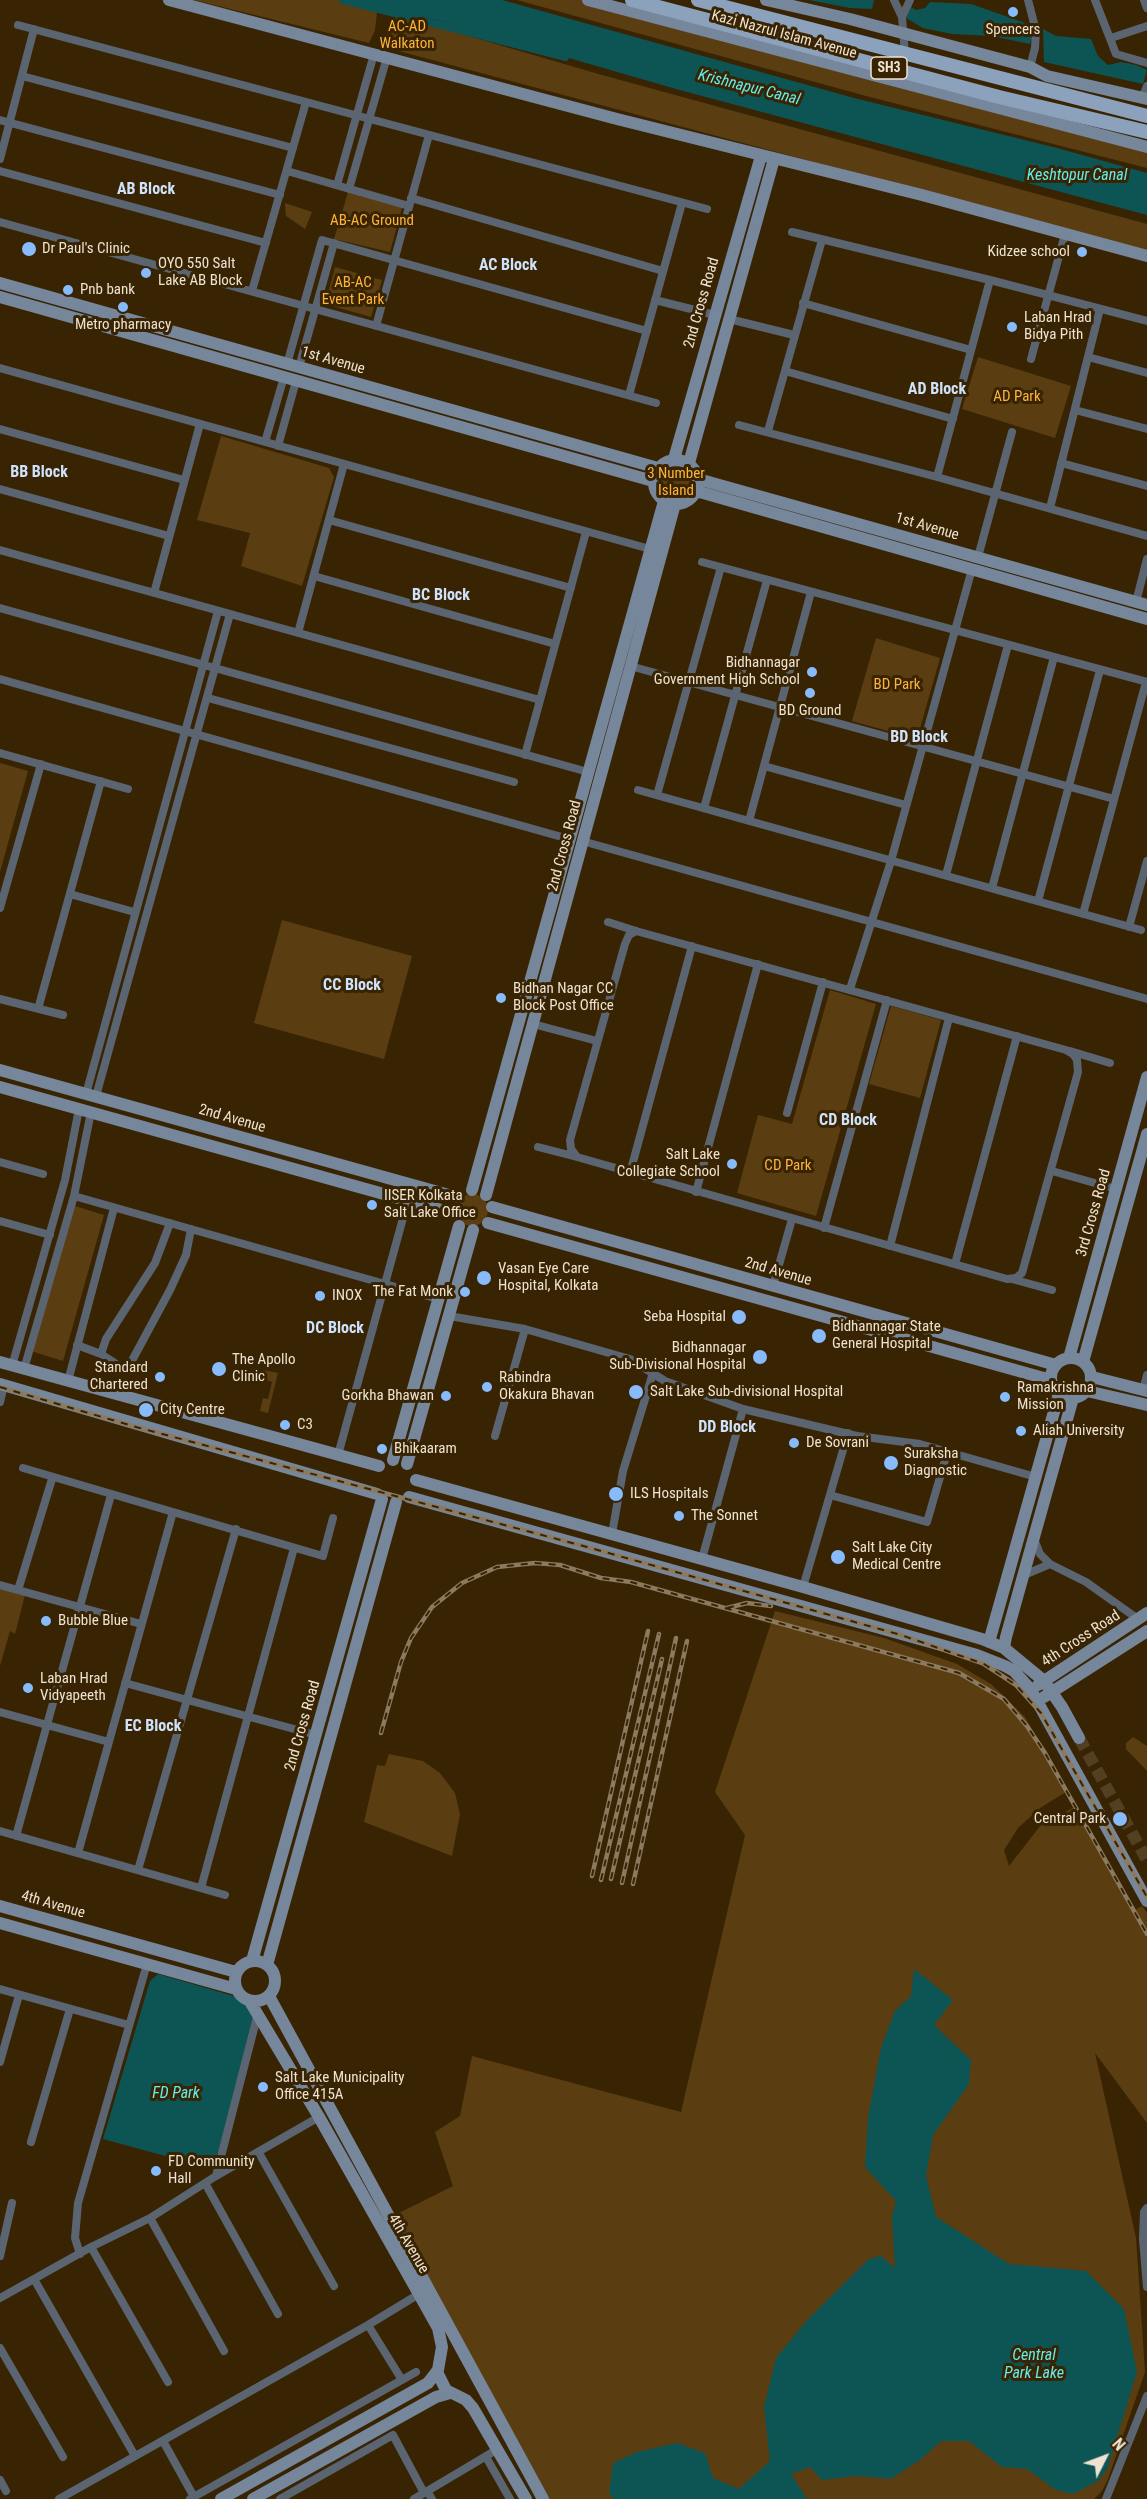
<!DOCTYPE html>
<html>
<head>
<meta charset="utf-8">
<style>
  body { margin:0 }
  #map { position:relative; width:1147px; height:2499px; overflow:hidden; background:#382403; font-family:"Roboto Condensed",sans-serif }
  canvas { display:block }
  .north { position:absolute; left:1075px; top:2427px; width:60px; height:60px; -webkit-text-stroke:4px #382403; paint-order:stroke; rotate:48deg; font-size:16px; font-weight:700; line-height:24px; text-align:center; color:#efe2d0 }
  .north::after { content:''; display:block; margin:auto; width:21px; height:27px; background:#efe2d0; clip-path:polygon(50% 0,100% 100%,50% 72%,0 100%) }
</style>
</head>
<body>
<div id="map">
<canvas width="1147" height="2499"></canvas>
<div class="north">N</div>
</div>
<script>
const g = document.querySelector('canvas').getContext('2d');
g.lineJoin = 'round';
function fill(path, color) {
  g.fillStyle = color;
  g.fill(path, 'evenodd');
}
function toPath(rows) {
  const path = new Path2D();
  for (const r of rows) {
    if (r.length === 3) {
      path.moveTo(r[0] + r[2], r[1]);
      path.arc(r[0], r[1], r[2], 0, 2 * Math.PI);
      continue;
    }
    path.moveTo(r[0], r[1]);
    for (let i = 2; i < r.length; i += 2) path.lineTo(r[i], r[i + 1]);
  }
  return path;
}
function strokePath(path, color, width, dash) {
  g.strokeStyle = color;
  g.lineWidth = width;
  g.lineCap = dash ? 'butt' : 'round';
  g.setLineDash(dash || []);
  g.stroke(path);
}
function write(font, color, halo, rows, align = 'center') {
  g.font = font + ' "Roboto Condensed",sans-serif';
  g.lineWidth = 6;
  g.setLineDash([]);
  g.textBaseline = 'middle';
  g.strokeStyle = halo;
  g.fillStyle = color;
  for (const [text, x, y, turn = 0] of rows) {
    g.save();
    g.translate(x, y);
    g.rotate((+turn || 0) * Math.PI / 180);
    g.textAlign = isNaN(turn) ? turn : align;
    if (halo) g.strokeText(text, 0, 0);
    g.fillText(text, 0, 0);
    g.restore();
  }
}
fill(toPath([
  [194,0,344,0,374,8,377,12,375,30,369,43],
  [517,0,599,0,1147,147,1147,168,866,96],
  [400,16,602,75,1147,224,1147,251,395,50,387,42,386,31,391,20],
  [349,189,403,204,390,252,334,239],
  [285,203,312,212,305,229,286,216],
  [335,267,382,280,371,317,325,304],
  [978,357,1071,386,1055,438,962,409],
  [221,436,329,468,334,477,302,586,241,566,250,533,197,520],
  [676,482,16],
  [876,638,940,658,919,732,906,736,852,721],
  [0,763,28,771,0,872],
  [282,920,412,956,384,1059,254,1023],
  [830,990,876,1004,816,1216,737,1193,758,1115,792,1124],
  [891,1006,941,1020,920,1098,869,1084],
  [472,1210,16],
  [72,1205,104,1215,63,1361,31,1351],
  [263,1370,278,1373,268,1413,260,1411,263,1398,268,1399,272,1382,261,1378],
  [0,1588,25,1595,15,1634,10,1631,0,1666],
  [775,1611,884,1638,957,1664,991,1684,1025,1717,1066,1792,1040,1808,1018,1828,1004,1850,1009,1866,1040,1826,1076,1806,1135,1910,1142,1906,1147,1913,1147,2123,1095,2053,1136,2238,1145,2372,1108,2479,1102,2491,1094,2499,547,2499,391,2217,453,2186,435,2132,460,2116,472,2056,681,2112,745,1835,715,1792],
  [1133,1737,1147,1746,1147,1771,1126,1749,1126,1743],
  [389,1754,423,1761,440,1773,455,1793,460,1814,452,1856,364,1822,377,1765,385,1766]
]), '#5a3e12');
fill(toPath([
  [353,0,502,0,854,98,1057,148,1147,173,1147,215,676,89,441,21],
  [809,0,874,0,872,9,850,8],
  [930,2,971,4,1031,25,1033,35,1030,44,992,36,952,34,923,28,906,18,911,7,916,10,925,8],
  [1043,29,1056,36,1091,39,1098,56,1108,65,1121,62,1136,65,1147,70,1143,84,1044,62],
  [914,1969,953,2000,934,2025,971,2060,969,2084,933,2135,926,2176,936,2217,1009,2264,1086,2271,1124,2309,1137,2372,1107,2469,1098,2481,1073,2494,1056,2490,1027,2469,1002,2467,969,2441,941,2441,920,2460,891,2479,857,2476,822,2480,810,2467,791,2474,807,2499,614,2499,609,2493,613,2463,637,2452,677,2443,705,2453,713,2478,739,2489,770,2461,764,2407,776,2358,808,2319,869,2259,881,2256,895,2268,892,2217,896,2201,865,2167,868,2118,881,2048,895,2011,911,1996],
  [158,1974,237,1997,244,2003,254,2019,255,2028,213,2169,103,2139,150,1981]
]), '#0d5454');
strokePath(toPath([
  [343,0,565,57]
]), '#0d5454', 8);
strokePath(toPath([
  [1079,1738,1147,1860]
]), '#534022', 12, [12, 6]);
strokePath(toPath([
  [894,0,902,17,905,54],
  [1028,0,1036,31,1035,48,1030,67],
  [1095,0,1116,54,1147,63],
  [1144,0,1147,8],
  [902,17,910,0],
  [18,25,707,209],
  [1111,38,1147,26],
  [22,76,293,148],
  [1142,98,1147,86],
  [0,120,280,195],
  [0,159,34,29],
  [0,171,266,243],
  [287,171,409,206],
  [337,185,374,54],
  [349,189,387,57],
  [411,198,663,271],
  [0,222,656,403],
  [792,232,990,280,1147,321],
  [252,291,306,102],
  [655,300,715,315],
  [803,303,971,350],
  [729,319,794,335],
  [376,326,429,135],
  [1088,357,1147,373],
  [1031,359,1065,234],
  [287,364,322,240,647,331],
  [299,367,334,243],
  [0,368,650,549],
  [785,371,953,419],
  [629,395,682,203],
  [1075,410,1147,429],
  [739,425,937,477,1147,536],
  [0,429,184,480],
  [768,431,822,240],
  [265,442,284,377],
  [278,446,296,381],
  [1061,463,1147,486],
  [937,477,990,280],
  [0,489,169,536],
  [1050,508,1100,309],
  [329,520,571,588],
  [0,550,540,700],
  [978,557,1012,432],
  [702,562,1147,682],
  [314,576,555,644],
  [154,593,200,424],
  [1136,602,1147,559],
  [0,608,588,772],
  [298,633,344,464],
  [630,666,1114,799],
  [0,679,569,839],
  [208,698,514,782],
  [0,753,128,789],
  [525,755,586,532],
  [764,766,906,805],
  [638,790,1141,930],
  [657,795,721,567],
  [704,808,767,580],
  [749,821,811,592],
  [582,841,1147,999],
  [946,875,1008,645],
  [992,888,1054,657],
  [70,894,134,912],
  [1038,901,1100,670],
  [0,908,41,764],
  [1083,914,1146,682],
  [608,922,636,931],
  [1129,927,1147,861],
  [636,931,1066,1050,1073,1054,1077,1060,1078,1072,1022,1273,1016,1278,1007,1279,577,1157,571,1149,570,1140,625,944,629,935,636,931],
  [850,989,891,861,972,569],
  [0,999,63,1015],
  [38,1009,101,781],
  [533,1024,597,1041],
  [1070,1051,1110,1063],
  [86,1094,218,611],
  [96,1096,230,614],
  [787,1113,823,982],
  [538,1147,577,1157],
  [0,1162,43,1174],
  [1052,1171,1116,1189],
  [630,1173,692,946],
  [696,1192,758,964],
  [74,1196,438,1299],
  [0,1221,50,1235],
  [170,1223,155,1263,106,1339,101,1354,118,1365,128,1368,170,1290,186,1255,191,1229],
  [824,1228,887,1000],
  [890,1246,949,1018],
  [955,1264,1017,1036],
  [1012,1279,1052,1290],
  [773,1286,792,1219],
  [449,1316,525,1329,630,1359,665,1381,743,1409,857,1436,920,1444,1036,1477],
  [77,1345,101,1354],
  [12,1366,65,1180,79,1109],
  [24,1369,74,1196,91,1112],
  [68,1381,114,1208],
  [1143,1390,1147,1375],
  [0,1402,4,1385],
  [495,1436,525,1329],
  [338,1455,408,1200],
  [23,1468,323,1556,333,1518],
  [830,1495,927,1522,947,1453],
  [612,1534,623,1471,653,1373],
  [1034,1539,1040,1554,1050,1564,1086,1582,1138,1619],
  [702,1559,743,1409],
  [1024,1575,1050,1564],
  [0,1585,141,1624],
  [803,1587,848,1433],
  [18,1590,52,1479],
  [125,1683,316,1735],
  [0,1712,109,1742],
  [0,1831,225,1895],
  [16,1836,111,1495],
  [78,1853,173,1512],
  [138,1870,236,1529],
  [201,1888,294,1548],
  [0,1989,129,2025],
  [0,2062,19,1995],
  [31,2142,70,2009],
  [259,2153,334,2286],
  [216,2176,257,2017],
  [205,2183,278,2314],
  [1147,2208,1144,2212,1143,2239,1147,2287],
  [150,2218,224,2351],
  [91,2247,168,2382],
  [80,2254,75,2238,78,2203,147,1964],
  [0,2256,12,2203],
  [34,2279,135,2456],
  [0,2298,91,2247,150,2218,216,2176,319,2117],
  [368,2325,402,2380],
  [0,2348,63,2457],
  [163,2441,194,2497],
  [486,2457,510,2499],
  [0,2480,6,2491],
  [427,2491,432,2499],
  [59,2499,368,2325,419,2294],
  [190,2499,416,2372],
  [280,2499,393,2435,424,2493],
  [414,2499,498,2449],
  [1106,2499,1147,2396]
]), '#5b6572', 8);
strokePath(toPath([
  [169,0,617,119,922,195,1147,256],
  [588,0,1147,147],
  [766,0,850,19,1030,67,1047,76,1147,99],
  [0,283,658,468],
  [0,297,653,481],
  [674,459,761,156],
  [676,482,22],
  [689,463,774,159],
  [698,479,1147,605],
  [696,491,1147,619],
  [0,1070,456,1197],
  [0,1087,452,1213],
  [472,1190,664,501],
  [486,1195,675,504],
  [492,1207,1056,1365],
  [488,1223,1051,1380],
  [1071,1378,20],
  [1069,1358,1147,1077],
  [0,1362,379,1466],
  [1083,1362,1147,1134],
  [1092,1377,1147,1391],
  [0,1384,377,1494],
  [1087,1391,1147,1405],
  [393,1460,459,1226],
  [407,1464,473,1230],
  [416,1480,803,1587,982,1639,1004,1648,1044,1681,1062,1707,1079,1738],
  [409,1497,977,1655,1005,1666,1014,1671,1031,1690,1147,1901],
  [989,1642,1059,1394],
  [1004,1648,1006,1637,1073,1398],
  [1038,1685,1147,1613],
  [1044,1697,1147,1631],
  [0,1906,236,1972],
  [0,1923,236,1989],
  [255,1981,20],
  [252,1961,382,1499],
  [267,1965,396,1502],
  [269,1996,543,2499],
  [437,2372,446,2390,466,2400,473,2408,526,2499],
  [221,2499,428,2383,438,2370,442,2347,438,2328,419,2294,319,2117,249,2000],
  [253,2499,436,2397,450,2393]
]), '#76879c', 12);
strokePath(toPath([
  [632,0,999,97,1147,132],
  [698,0,1147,116]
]), '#8ca1bc', 14);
const rail = toPath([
  [0,1387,136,1427,587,1547,901,1635,984,1664,1016,1685,1041,1713,1147,1897],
  [727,1608,747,1603,771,1606],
  [381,1733,401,1662,411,1638,432,1607,462,1583,497,1567,535,1563,560,1565,601,1578,631,1582,959,1673,1004,1699,1027,1726,1045,1753,1147,1934],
  [592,1876,648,1631],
  [611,1879,662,1659],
  [601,1880,659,1634],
  [622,1883,676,1638],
  [633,1884,687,1641]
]);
strokePath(rail, '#8b7a60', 4.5);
strokePath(rail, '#382403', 2, [7]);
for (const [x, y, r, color] of [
  [1013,12,6,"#87bbfc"],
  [29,249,8,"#87bbfc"],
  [1082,252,6,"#87bbfc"],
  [146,273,6,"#87bbfc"],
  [68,290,6,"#87bbfc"],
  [123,307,6,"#87bbfc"],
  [1012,327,6,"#87bbfc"],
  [812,672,6,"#87bbfc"],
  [810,693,6,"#87bbfc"],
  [501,998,6,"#87bbfc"],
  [732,1164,6,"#87bbfc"],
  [372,1205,6,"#87bbfc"],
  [484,1278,8,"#87bbfc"],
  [465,1292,6,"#87bbfc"],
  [320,1296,6,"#87bbfc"],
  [739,1317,8,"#87bbfc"],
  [819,1336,8,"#87bbfc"],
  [760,1357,8,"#87bbfc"],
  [219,1369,8,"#87bbfc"],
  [160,1377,6,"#87bbfc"],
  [487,1387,6,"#87bbfc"],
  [636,1392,8,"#87bbfc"],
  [446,1396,6,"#87bbfc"],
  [1005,1397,6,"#87bbfc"],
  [146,1410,8,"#87bbfc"],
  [285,1425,6,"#87bbfc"],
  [1021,1431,6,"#87bbfc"],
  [794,1443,6,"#87bbfc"],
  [382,1449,6,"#87bbfc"],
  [891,1463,8,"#87bbfc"],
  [616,1494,8,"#87bbfc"],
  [679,1516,6,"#87bbfc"],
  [838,1557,8,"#87bbfc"],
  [46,1621,6,"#87bbfc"],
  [28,1688,6,"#87bbfc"],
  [1120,1819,8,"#87bbfc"],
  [263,2087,6,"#87bbfc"],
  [156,2171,6,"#87bbfc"]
]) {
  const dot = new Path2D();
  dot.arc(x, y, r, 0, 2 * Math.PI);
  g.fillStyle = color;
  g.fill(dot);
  strokePath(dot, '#382403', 2);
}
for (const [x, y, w] of [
  [889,68,36]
]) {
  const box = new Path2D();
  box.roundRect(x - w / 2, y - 11, w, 22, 4.5);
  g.fillStyle = '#382403';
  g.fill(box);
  strokePath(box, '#efe2d0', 1.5);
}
write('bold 14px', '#efe2d0', null, [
  ["SH3",889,68]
]);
write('15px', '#feb43b', '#382403', [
  ["AC-AD",407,27],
  ["Walkaton",407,44],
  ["AB-AC Ground",372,221],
  ["AB-AC",353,283],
  ["Event Park",353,300],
  ["AD Park",1017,397],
  ["3 Number",676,474],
  ["Island",676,491],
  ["BD Park",897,685],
  ["CD Park",788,1166]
]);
write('15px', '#efe2d0', '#382403', [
  ["Spencers",1013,30,"center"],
  ["Dr Paul's Clinic",42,249],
  ["Kidzee school",1070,252,"right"],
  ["OYO 550 Salt",158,264],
  ["Lake AB Block",158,281],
  ["Pnb bank",80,290],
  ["Laban Hrad",1024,318],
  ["Bidya Pith",1024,335],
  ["Metro pharmacy",123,325,"center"],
  ["Bidhannagar",800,663,"right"],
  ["Government High School",800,680,"right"],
  ["BD Ground",810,711,"center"],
  ["Bidhan Nagar CC",513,989],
  ["Block Post Office",513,1006],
  ["Salt Lake",720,1155,"right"],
  ["Collegiate School",720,1172,"right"],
  ["IISER Kolkata",384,1196],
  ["Salt Lake Office",384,1213],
  ["Vasan Eye Care",498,1269],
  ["Hospital, Kolkata",498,1286],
  ["The Fat Monk",453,1292,"right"],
  ["INOX",332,1296],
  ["Seba Hospital",726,1317,"right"],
  ["Bidhannagar State",832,1327],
  ["General Hospital",832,1344],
  ["Bidhannagar",746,1348,"right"],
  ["Sub-Divisional Hospital",746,1365,"right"],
  ["The Apollo",232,1360],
  ["Clinic",232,1377],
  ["Standard",148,1368,"right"],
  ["Chartered",148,1385,"right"],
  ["Rabindra",499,1378],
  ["Okakura Bhavan",499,1395],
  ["Ramakrishna",1017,1388],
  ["Mission",1017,1405],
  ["Salt Lake Sub-divisional Hospital",650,1392],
  ["Gorkha Bhawan",434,1396,"right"],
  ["City Centre",160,1410],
  ["C3",297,1425],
  ["Aliah University",1033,1431],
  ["De Sovrani",806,1443],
  ["Bhikaaram",394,1449],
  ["Suraksha",904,1454],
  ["Diagnostic",904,1471],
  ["ILS Hospitals",630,1494],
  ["The Sonnet",691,1516],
  ["Salt Lake City",852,1548],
  ["Medical Centre",852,1565],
  ["Bubble Blue",58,1621],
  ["Laban Hrad",40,1679],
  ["Vidyapeeth",40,1696],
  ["Central Park",1106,1819,"right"],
  ["Salt Lake Municipality",275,2078],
  ["Office 415A",275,2095],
  ["FD Community",168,2162],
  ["Hall",168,2179]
], 'left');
write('15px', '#efe2d0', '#382403', [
  ["Kazi Nazrul Islam Avenue",784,35,15],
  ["2nd Cross Road",702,303,-74],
  ["1st Avenue",333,361,16],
  ["1st Avenue",927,527,16],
  ["2nd Cross Road",565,846,-75],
  ["2nd Avenue",232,1119,16],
  ["3rd Cross Road",1094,1213,-74],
  ["2nd Avenue",778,1272,16],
  ["4th Cross Road",1081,1639,-33],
  ["2nd Cross Road",303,1726,-74],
  ["4th Avenue",53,1905,16],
  ["4th Avenue",408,2244,60]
]);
write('italic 16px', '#66eaea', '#382403', [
  ["Krishnapur Canal",749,88,14],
  ["Keshtopur Canal",1077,176],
  ["FD Park",176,2094],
  ["Central",1034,2356],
  ["Park Lake",1034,2374]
]);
write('bold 16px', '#cfe2fb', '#382403', [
  ["AB Block",146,190],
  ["AC Block",508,266],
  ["AD Block",937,390],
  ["BB Block",39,473],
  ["BC Block",441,596],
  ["BD Block",919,738],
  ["CC Block",352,986],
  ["CD Block",848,1121],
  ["DC Block",335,1329],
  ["DD Block",727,1428],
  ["EC Block",153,1727]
]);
</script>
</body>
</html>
